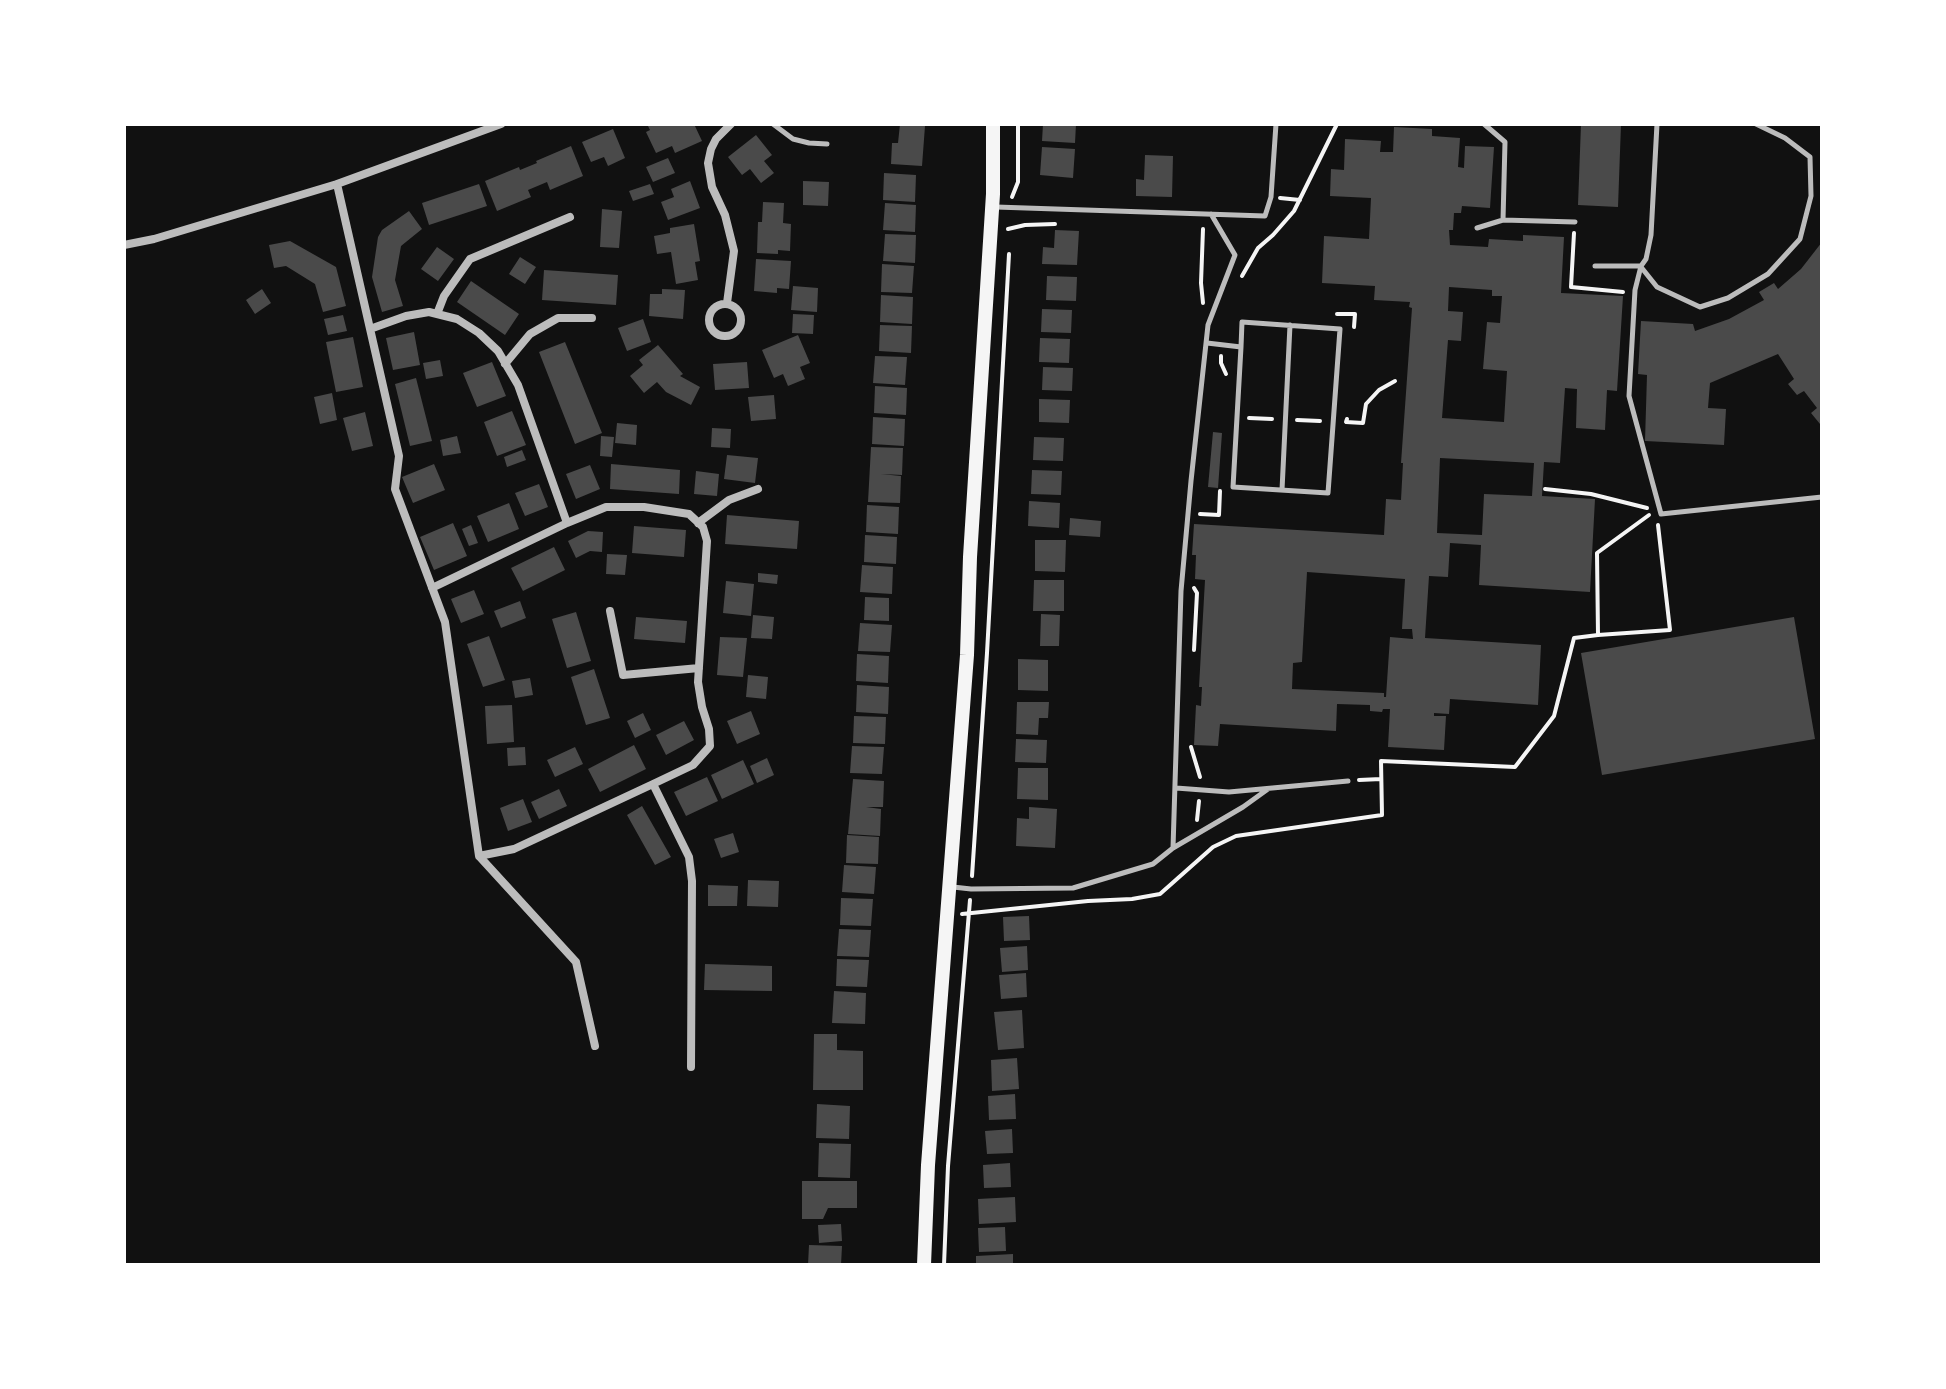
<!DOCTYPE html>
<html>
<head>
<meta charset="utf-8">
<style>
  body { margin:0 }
  #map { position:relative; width:1946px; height:1389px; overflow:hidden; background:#111; font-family:Mulish,sans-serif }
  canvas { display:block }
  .frame { position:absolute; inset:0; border:126px solid #fff; pointer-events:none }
</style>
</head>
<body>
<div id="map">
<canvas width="1946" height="1389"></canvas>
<div class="frame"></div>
</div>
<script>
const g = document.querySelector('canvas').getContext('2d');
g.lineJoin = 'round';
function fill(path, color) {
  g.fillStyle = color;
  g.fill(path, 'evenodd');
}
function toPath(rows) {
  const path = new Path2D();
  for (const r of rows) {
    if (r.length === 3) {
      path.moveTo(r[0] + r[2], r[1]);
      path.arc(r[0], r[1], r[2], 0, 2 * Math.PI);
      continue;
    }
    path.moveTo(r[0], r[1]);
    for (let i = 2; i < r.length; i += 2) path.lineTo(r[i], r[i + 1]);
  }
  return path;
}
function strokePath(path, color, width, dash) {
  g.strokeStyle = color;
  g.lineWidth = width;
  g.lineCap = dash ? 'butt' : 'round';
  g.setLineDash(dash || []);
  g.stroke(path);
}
fill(toPath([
  [647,124,694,124,702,141,675,153,672,146,656,153,646,132,650,130],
  [900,124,925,126,922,166,891,164,892,143,898,143],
  [1043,124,1076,124,1075,143,1042,141],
  [1581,124,1621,124,1618,207,1578,205],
  [1394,127,1432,129,1432,136,1460,138,1458,167,1464,168,1465,146,1494,147,1490,208,1462,206,1461,213,1454,213,1453,230,1449,230,1450,245,1488,247,1489,239,1523,241,1523,235,1564,237,1561,293,1623,296,1617,391,1607,390,1605,430,1576,428,1577,389,1565,388,1560,463,1544,462,1542,496,1595,499,1590,592,1479,585,1481,545,1450,543,1448,577,1429,576,1425,638,1541,645,1538,705,1450,699,1449,714,1434,713,1434,716,1446,716,1444,750,1388,747,1390,709,1383,709,1382,712,1370,711,1370,705,1337,704,1336,731,1220,724,1218,746,1194,745,1196,705,1201,706,1202,687,1199,687,1205,580,1195,579,1196,555,1192,555,1194,524,1384,535,1386,499,1401,500,1403,463,1401,463,1412,308,1409,307,1410,302,1374,300,1375,286,1322,283,1324,236,1369,239,1371,198,1330,196,1331,169,1344,170,1345,139,1381,141,1380,152,1393,152],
  [1449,287,1492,290,1492,296,1502,296,1500,323,1487,322,1483,369,1507,371,1504,422,1442,418,1448,340,1461,341,1463,312,1448,311],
  [1440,458,1534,463,1532,496,1484,494,1482,535,1437,533],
  [1307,572,1405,579,1402,629,1412,629,1413,639,1390,637,1386,697,1384,697,1384,693,1292,689,1293,663,1302,662],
  [613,129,625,158,608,166,604,157,591,162,582,142],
  [756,135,772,155,764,161,774,173,761,183,750,169,742,175,728,157],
  [571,146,583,176,550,190,547,182,528,190,531,197,497,211,485,181,519,167,520,170,537,163,536,161],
  [1042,147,1075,149,1073,178,1040,175],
  [1145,155,1173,156,1172,197,1136,196,1136,179,1144,180],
  [668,158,675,173,653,182,646,167],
  [884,173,916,175,915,202,883,200],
  [690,181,700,208,668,220,661,202,674,197,671,189],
  [803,181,829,182,828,206,803,205],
  [479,184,487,206,429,225,422,203],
  [650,184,654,194,633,201,629,191],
  [763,202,784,203,783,223,791,224,790,251,778,250,778,254,757,253,758,222,762,222],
  [885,203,916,205,915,232,883,230],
  [602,209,622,211,619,248,600,247],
  [409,211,422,229,401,246,395,280,403,306,382,312,372,277,378,237,382,230],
  [694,224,700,261,695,262,698,280,676,284,671,252,657,254,654,236,670,233,670,228],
  [1055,230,1079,231,1077,265,1042,264,1043,247,1054,248],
  [885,234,916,235,915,263,883,261],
  [290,241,336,267,346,306,323,312,315,284,286,266,274,268,269,245],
  [1822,242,1822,423,1820,424,1811,413,1817,408,1804,391,1797,395,1788,384,1794,379,1778,354,1710,383,1708,408,1726,409,1724,445,1645,441,1647,375,1638,374,1641,321,1693,324,1695,331,1729,319,1764,300,1759,292,1774,283,1778,289,1801,269],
  [437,247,454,259,438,281,421,269],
  [520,257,536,267,525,284,509,274],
  [756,259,791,261,789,289,777,288,777,293,754,291],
  [882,264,914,266,912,293,881,292],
  [544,270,618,275,616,305,542,300],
  [1047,276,1077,277,1076,301,1046,300],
  [471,281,519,314,505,335,457,302],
  [793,286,818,288,817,312,791,310],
  [262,289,271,303,255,314,246,300],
  [662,289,685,290,683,319,649,316,650,294,662,294],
  [881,295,913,297,912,324,880,322],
  [1042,309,1072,310,1071,333,1041,332],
  [793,314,814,315,813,334,792,333],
  [343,315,347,331,328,335,324,319],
  [643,319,651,342,627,351,618,328],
  [880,325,912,326,911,353,879,351],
  [414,332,420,365,393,370,386,338],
  [798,335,810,363,800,367,805,379,788,386,783,374,774,378,762,350],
  [353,337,363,387,336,392,326,342],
  [1040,338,1070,339,1069,363,1039,362],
  [565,342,602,433,575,444,539,352],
  [658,345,683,374,680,376,700,387,691,405,666,392,657,382,644,393,630,376,643,365,639,360],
  [875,356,907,357,905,385,873,383],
  [440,360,443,376,426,379,423,363],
  [492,362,506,396,477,407,463,373],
  [747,362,749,388,715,390,713,364],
  [1043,367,1073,368,1072,391,1042,390],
  [416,378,432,441,410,446,395,384],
  [875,386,907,388,906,415,874,413],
  [332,393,337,420,320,424,314,397],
  [774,395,776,419,751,421,748,397],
  [1039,399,1070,400,1069,423,1039,422],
  [512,411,526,445,497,456,484,422],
  [365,412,373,446,352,451,343,418],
  [873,417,905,419,904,446,872,444],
  [617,423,637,425,636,445,615,443],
  [712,428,731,429,730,448,711,447],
  [1213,432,1222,433,1218,488,1208,487],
  [457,436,461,453,443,456,440,440],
  [601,436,614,437,612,457,600,456],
  [1034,437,1064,438,1063,461,1033,460],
  [871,447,903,448,902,475,881,474,901,476,900,503,868,502],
  [522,450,526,460,507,467,504,457],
  [727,455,758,458,755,483,724,479],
  [434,464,445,490,413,503,402,477],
  [611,464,680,470,679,494,610,489],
  [590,465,600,489,576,499,566,474],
  [1032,470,1062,471,1061,495,1031,494],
  [696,471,719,474,717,496,694,494],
  [539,484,548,507,525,516,515,493],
  [1029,501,1060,503,1059,528,1028,526],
  [509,503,519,529,488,542,477,516],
  [867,505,899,507,898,534,866,532],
  [727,515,799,521,797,549,725,544],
  [1070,518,1101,521,1100,537,1069,535],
  [453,523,467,556,434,570,420,537],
  [471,525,478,543,469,546,462,529],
  [634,526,686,530,684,557,632,553],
  [588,531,603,532,602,552,590,551,576,558,568,541],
  [865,535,897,537,896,564,864,562],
  [1035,540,1066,540,1065,572,1035,571],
  [554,547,565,570,523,591,511,568],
  [607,554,627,555,625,575,606,574],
  [862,565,893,567,892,594,860,592],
  [758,573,778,575,777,584,758,582],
  [1034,580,1064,580,1064,611,1033,611],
  [726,581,754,584,751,616,723,613],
  [474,590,484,614,461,623,451,599],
  [865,597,889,598,889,621,864,620],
  [520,601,526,618,501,628,494,611],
  [576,612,591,661,567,668,552,619],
  [1041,614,1060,615,1059,646,1040,646],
  [753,615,774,617,772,639,751,638],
  [636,617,687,621,685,643,634,639],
  [1794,617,1815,739,1602,775,1581,653],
  [860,623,892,625,890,652,858,651],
  [489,636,505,680,483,687,467,644],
  [720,637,747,638,743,677,717,675],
  [857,654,889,656,888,683,856,681],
  [1018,659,1048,660,1048,691,1018,690],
  [594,669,610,718,586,725,571,677],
  [748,675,768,677,766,699,746,697],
  [530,678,533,695,515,698,512,681],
  [857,685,889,687,888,714,856,712],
  [1017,702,1049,702,1048,718,1039,718,1038,735,1016,734],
  [512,705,514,742,487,744,485,706],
  [751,711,760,734,737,744,727,721],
  [643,713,651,730,635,738,627,721],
  [854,716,886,717,885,744,853,743],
  [684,721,694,740,666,755,656,735],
  [1016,739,1047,740,1046,763,1015,762],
  [634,745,646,769,600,792,588,769],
  [852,746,884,747,882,774,850,773],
  [525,747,526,765,508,766,507,748],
  [575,747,583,764,555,777,547,760],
  [767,758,774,775,757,783,750,766],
  [743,760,754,784,722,799,711,775],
  [1018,768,1048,768,1048,800,1017,799],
  [707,777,718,801,686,816,674,792],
  [853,779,884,781,883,807,866,807,881,809,880,836,848,834],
  [559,789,567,806,539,819,531,802],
  [523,799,532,822,508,831,500,808],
  [642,806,671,857,655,865,627,815],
  [1029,807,1057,809,1055,848,1016,846,1017,818,1029,819],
  [733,833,739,852,721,858,714,839],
  [847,835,879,837,878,864,846,863],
  [844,865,876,867,874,894,842,892],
  [748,880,779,881,778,907,747,906],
  [708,885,738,886,737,906,708,906],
  [841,898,873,899,871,926,840,925],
  [1029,916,1030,940,1004,941,1003,917],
  [839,929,871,930,869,957,837,956],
  [1027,946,1028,970,1002,972,1000,948],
  [837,959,869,960,867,987,836,986],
  [705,964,772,966,772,991,704,990],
  [1026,973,1027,997,1001,999,999,975],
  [834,991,866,993,865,1024,832,1023],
  [1022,1010,1024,1048,998,1050,994,1012],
  [814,1034,837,1034,837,1050,863,1051,863,1090,813,1090],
  [1017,1058,1019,1089,992,1091,991,1060],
  [1015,1094,1016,1119,989,1120,988,1096],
  [817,1104,850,1106,849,1139,816,1138],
  [1012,1129,1013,1153,987,1154,985,1131],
  [819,1143,851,1144,850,1178,818,1177],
  [1010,1163,1011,1187,984,1188,983,1165],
  [802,1181,857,1181,857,1208,828,1208,823,1219,802,1219],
  [1015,1197,1016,1222,979,1224,978,1199],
  [841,1224,842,1241,819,1243,818,1225],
  [1005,1227,1006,1251,979,1252,978,1228],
  [809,1245,842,1246,841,1265,808,1265],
  [1013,1254,1013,1265,976,1265,976,1256]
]), '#4a4a4a');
strokePath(toPath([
  [1012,197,1018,182,1018,124],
  [1280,198,1300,200],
  [1008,229,1025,225,1055,224],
  [1574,233,1571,287,1623,292],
  [1242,276,1258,248,1273,235,1294,211,1337,124],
  [1203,303,1201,283,1203,229],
  [1337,314,1355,314,1354,327],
  [1221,356,1221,363,1226,374],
  [1249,418,1272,419],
  [1347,419,1346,422,1363,423,1366,404,1379,390,1395,381],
  [1297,420,1320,421],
  [1545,489,1591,494,1647,508],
  [1200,514,1219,515,1220,491],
  [1598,635,1670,630,1658,525],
  [1194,650,1197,593,1194,588],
  [1191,747,1200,777],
  [1359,780,1381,779],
  [1197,820,1199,801],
  [972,876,987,653,1009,254],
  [962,914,1088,901,1132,899,1160,894,1213,847,1236,836,1382,815,1381,761,1515,767,1554,716,1574,638,1598,635,1597,553,1649,515],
  [944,1265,948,1166,970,900]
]), '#f5f5f5', 4);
strokePath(toPath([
  [773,124,793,139,809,143,827,144],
  [996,207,1265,216,1271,197,1276,124],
  [1503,220,1575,222],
  [1477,228,1503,220,1505,142,1484,124],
  [1595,266,1641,266,1646,259,1651,235,1657,124],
  [1641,266,1635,290,1629,396,1661,514,1822,497],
  [1641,267,1657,287,1700,307,1728,298,1768,274,1800,239,1811,196,1810,157,1785,138,1756,124],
  [1207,343,1241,347,1233,487,1328,493,1340,329,1242,322,1241,347],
  [1282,490,1290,325],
  [1176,788,1229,792,1348,781],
  [1173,848,1243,807,1268,789],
  [953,887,971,889,1073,888,1153,864,1173,848,1181,591,1191,481,1208,325,1235,255,1211,214]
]), '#bcbcbc', 5);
strokePath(toPath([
  [337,184,399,456,395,489,445,622,479,856,576,962,595,1046],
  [124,245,154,239,337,184,501,124],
  [727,303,734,251,725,215,712,187,708,163,711,149,716,139,731,124],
  [725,320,16],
  [437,314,444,296,470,259,570,217],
  [370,329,406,316,429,312,457,319,479,333,498,351,518,385,567,523],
  [505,364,530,334,558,318,592,318],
  [698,523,729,500,758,489],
  [432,588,567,523,606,507,644,507,689,514,703,527,707,541,698,682,702,707,709,729,710,746,693,765,653,784,514,849,479,856],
  [610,611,623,675,699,668],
  [653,784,689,857,692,881,691,1067]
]), '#bcbcbc', 8);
strokePath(toPath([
  [924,1265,928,1165,967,655,970,557,993,194,993,124]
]), '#f5f5f5', 14);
</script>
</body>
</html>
